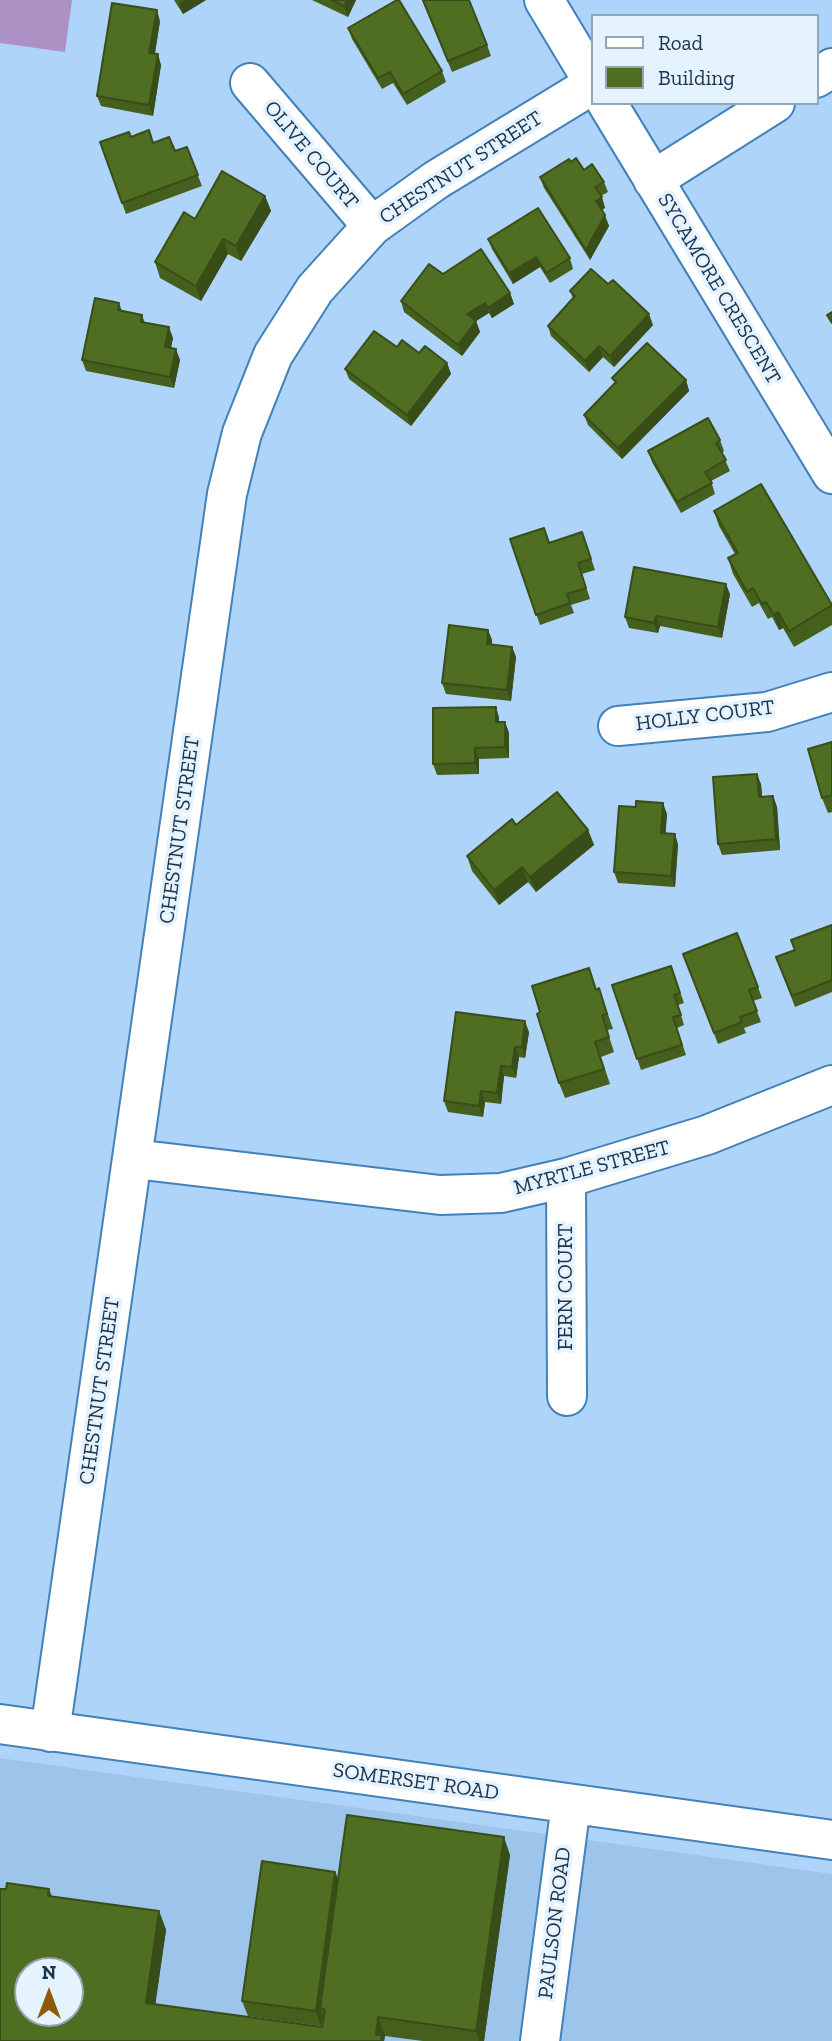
<!DOCTYPE html>
<html>
<head>
<meta charset="utf-8">
<style>
  body { margin:0 }
  #map { position:relative; width:832px; height:2041px; overflow:hidden; background:#afd4f9; font-family:"Zilla Slab",serif }
  canvas { display:block }
  .legend { position:absolute; left:591px; top:14px; width:228px; height:91px; box-sizing:border-box; background:#e5f2ff; border:2px solid #93a6b7; margin:0; padding:9px 12px; list-style:none; font-size:21px; color:#19344c }
  .legend li { display:flex; align-items:center; gap:14px; height:35px }
  .legend b { width:35px; border:2px solid #93a6b7 }
  .north { position:absolute; left:14px; top:1957px; width:70px; height:70px; box-sizing:border-box; background:#e5f2ff; border:2px solid #93a6b7; border-radius:50%; rotate:0deg; font-size:19px; font-weight:700; line-height:28px; text-align:center; color:#19344c }
  .north::after { content:''; display:block; margin:auto; width:24px; height:32px; background:#8f590c; clip-path:polygon(50% 0,100% 100%,50% 72%,0 100%) }
</style>
</head>
<body>
<div id="map">
<canvas width="832" height="2041"></canvas>
<ul class="legend">
<li><b style="height:9px;background:#fff"></b>Road</li>
<li><b style="height:19px;background:#506e22"></b>Building</li>
</ul>
<div class="north">N</div>
</div>
<script>
const g = document.querySelector('canvas').getContext('2d');
g.lineJoin = 'round';
function fill(path, color) {
  g.fillStyle = color;
  g.fill(path, 'evenodd');
}
function toPath(rows) {
  const path = new Path2D();
  for (const r of rows) {
    path.moveTo(r[0], r[1]);
    for (let i = 2; i < r.length; i += 2) path.lineTo(r[i], r[i + 1]);
  }
  return path;
}
function strokePath(path, color, width, dash) {
  g.strokeStyle = color;
  g.lineWidth = width;
  g.lineCap = dash ? 'butt' : 'round';
  g.setLineDash(dash || []);
  g.stroke(path);
}
function write(font, color, halo, rows, align = 'center') {
  g.font = font + ' "Zilla Slab",serif';
  g.lineWidth = 7;
  g.setLineDash([]);
  g.textBaseline = 'middle';
  g.strokeStyle = halo;
  g.fillStyle = color;
  for (const [text, x, y, turn = 0] of rows) {
    g.save();
    g.translate(x, y);
    g.rotate((+turn || 0) * Math.PI / 180);
    g.textAlign = isNaN(turn) ? turn : align;
    if (halo) g.strokeText(text, 0, 0);
    g.fillText(text, 0, 0);
    g.restore();
  }
}
fill(toPath([
  [0,1758,832,1874,832,2041,0,2041],
  [28,1971,70,1971,70,2013,28,2013]
]), '#9dc5ec');
fill(toPath([
  [0,0,72,0,65,52,0,43]
]), '#ac91c5');
const minor = toPath([
  [544,0,592,80],
  [816,78,832,68],
  [250,83,372,226],
  [607,103,832,474],
  [653,180,775,103],
  [618,726,767,712,832,692],
  [134,1159,440,1195,501,1193,566,1178,707,1135,832,1085],
  [566,1178,567,1396],
  [0,1724,832,1840],
  [50,1732,227,494,242,433,273,355,315,289,372,226,436,180,592,85],
  [540,2041,571,1804]
]);
strokePath(minor, '#4281b9', 42);
strokePath(minor, '#fff', 38);
fill(toPath([
  [174,0,206,0,183,14],
  [312,0,356,0,348,17],
  [422,0,487,45,491,56,452,72],
  [160,21,155,54,161,65,153,116,101,106,97,96],
  [348,28,442,71,446,82,407,105,393,83,382,89,352,39],
  [100,142,153,143,175,151,187,147,202,186,126,214],
  [571,162,604,182,608,192,601,196,605,208,602,210,609,226,590,260,544,188,540,177],
  [265,196,271,211,241,261,228,254,201,301,160,278,155,262,195,219],
  [488,239,570,258,573,269,550,283,540,267,513,284,492,249],
  [443,274,510,293,514,304,492,318,489,313,476,321,480,332,462,356,404,312,401,301],
  [570,291,653,325,614,367,603,357,589,372,551,336,548,326,573,298],
  [119,303,122,311,142,315,145,323,173,338,171,348,180,360,174,388,86,371,82,360],
  [397,347,419,353,447,363,451,374,411,426,349,379,345,369],
  [612,378,686,380,689,391,622,459,588,425,584,415,615,383],
  [720,440,724,451,722,453,730,471,711,481,715,494,681,513,652,462,648,451],
  [714,511,832,605,832,625,794,647,783,628,779,630,772,617,768,619,759,603,752,607,733,574,728,558,735,554,719,526],
  [582,532,595,570,582,574,590,599,571,605,574,613,540,625,510,539,550,543],
  [730,594,722,638,660,626,658,633,629,628,625,617],
  [488,630,492,640,492,644,512,647,516,657,511,701,446,694,442,683],
  [496,707,499,718,499,722,505,722,509,733,509,758,479,759,479,774,437,775,433,764],
  [832,742,832,812,828,813,822,798],
  [761,784,762,797,773,796,777,807,780,850,722,855,718,844],
  [667,814,665,833,678,844,675,887,618,883,614,872],
  [516,825,588,830,594,845,536,892,528,882,499,905,472,871,467,856],
  [832,925,832,992,795,1007,776,957,794,950],
  [683,954,758,987,762,998,753,1001,761,1022,744,1028,746,1033,718,1044],
  [671,966,684,1003,678,1005,684,1025,677,1028,686,1055,641,1070,612,985],
  [599,988,613,1029,607,1030,614,1052,601,1057,610,1084,565,1098,559,1083,596,989],
  [529,1032,525,1058,519,1057,516,1078,504,1076,501,1104,485,1102,483,1117,448,1112,444,1101],
  [510,1855,484,2041,423,2041,385,2036,384,2041,0,2041,6,1889,49,1889,52,1896,159,1911,166,1930,155,2004,322,2027,324,2019,323,2017,321,2026,248,2016,242,2001,335,1872,338,1878]
]), '#455f1d');
fill(toPath([
  [185,0,206,0,183,14,179,4],
  [347,0,356,0,348,17,344,6],
  [157,10,160,21,153,64,149,53],
  [158,54,161,65,153,116,149,105],
  [265,196,271,211,241,261,236,246],
  [602,197,605,208,600,211,596,201],
  [605,215,609,226,590,260,586,250],
  [223,239,228,254,201,301,196,286],
  [536,257,540,267,513,284,509,273],
  [510,293,514,304,492,318,488,308],
  [485,303,489,313,476,321,480,332,462,356,458,345,467,314],
  [649,314,653,325,614,367,610,356],
  [169,327,173,338,169,357,165,347],
  [599,346,603,357,589,372,585,361],
  [176,349,180,360,174,388,170,377],
  [447,363,451,374,411,426,407,415],
  [686,380,689,391,622,459,618,448],
  [726,584,730,594,722,638,718,627],
  [778,612,783,628,779,630,774,615],
  [656,616,660,626,658,633,654,623],
  [488,630,492,640,491,655,487,644],
  [512,647,516,657,511,701,507,690],
  [496,707,499,718,499,733,496,722],
  [505,722,509,733,509,758,505,747],
  [475,748,479,759,479,774,475,763],
  [757,774,761,784,763,808,759,797],
  [773,796,777,807,780,850,776,839],
  [663,803,667,814,665,844,661,833],
  [588,830,594,845,536,892,530,877],
  [675,834,678,844,675,887,671,876],
  [522,867,528,882,499,905,494,890],
  [525,1021,529,1032,525,1058,522,1047],
  [515,1047,519,1057,516,1078,512,1067],
  [501,1066,504,1076,501,1104,497,1093],
  [481,1091,485,1102,483,1117,479,1106],
  [504,1837,510,1855,484,2041,479,2041,476,2031],
  [335,1872,341,1887,320,2008,323,2017,321,2026,316,2011],
  [159,1911,166,1930,153,2021,146,2003],
  [378,2017,385,2036,384,2041,378,2041,376,2035]
]), '#384d18');
const building = toPath([
  [331,0,347,0,344,6,331,0],
  [397,0,399,0,442,71,403,94,390,72,378,78,348,28,397,0],
  [423,0,469,0,487,45,448,61,423,0],
  [112,3,157,10,149,53,158,54,149,105,97,96,112,3],
  [149,130,153,143,169,137,175,151,187,147,198,175,122,203,100,142,129,132,131,137,149,130],
  [576,158,584,170,592,164,604,182,595,187,602,197,596,201,605,215,586,250,540,177,569,159,571,162,576,158],
  [222,171,265,196,236,246,223,239,196,286,155,262,184,212,195,219,222,171],
  [538,208,570,258,546,273,536,257,509,273,488,239,538,208],
  [481,249,510,293,488,308,485,303,467,314,476,321,458,345,401,301,429,264,443,274,481,249],
  [591,269,608,284,613,280,649,314,610,356,599,346,585,361,548,326,575,296,570,291,591,269],
  [95,298,119,303,118,310,142,315,141,322,169,327,165,347,176,349,170,377,82,360,95,298],
  [832,312,832,323,827,315,832,312],
  [374,331,397,347,402,340,419,353,425,346,447,363,407,415,345,369,374,331],
  [647,343,686,380,618,448,584,415,616,382,612,378,647,343],
  [708,418,720,440,716,443,726,460,705,472,712,483,677,502,648,451,708,418],
  [761,484,832,605,789,631,778,612,774,615,766,602,762,604,753,588,747,592,728,558,738,553,714,511,761,484],
  [544,528,549,543,582,532,591,559,578,563,586,588,567,594,570,603,536,615,510,539,544,528],
  [634,567,726,584,718,627,656,616,654,623,625,617,634,567],
  [449,625,488,630,487,644,512,647,507,690,442,683,449,625],
  [496,707,496,722,505,722,505,747,475,748,475,763,433,764,433,708,496,707],
  [832,742,832,795,822,798,808,749,832,742],
  [757,774,759,797,773,796,776,839,718,844,713,777,757,774],
  [557,792,588,830,530,877,522,867,494,890,467,856,512,819,516,825,557,792],
  [636,801,663,803,661,833,675,834,671,876,614,872,619,806,636,807,636,801],
  [832,925,832,980,792,996,776,957,795,950,791,940,832,925],
  [737,933,758,987,749,990,757,1011,740,1017,742,1022,714,1033,683,954,737,933],
  [671,966,680,993,674,995,681,1015,673,1017,682,1045,637,1059,612,985,671,966],
  [589,968,596,990,599,988,607,1014,602,1015,609,1037,595,1042,604,1069,559,1083,537,1014,540,1012,532,986,589,968],
  [456,1012,525,1021,522,1047,515,1047,512,1067,501,1066,497,1093,481,1091,479,1106,444,1101,456,1012],
  [347,1815,504,1837,476,2031,378,2017,376,2035,382,2035,381,2041,0,2041,0,1889,6,1889,7,1883,49,1889,48,1896,159,1911,146,2003,322,2027,325,2010,320,2008,347,1815],
  [28,1971,70,1971,70,2013,28,2013,28,1971],
  [262,1861,335,1872,316,2011,242,2001,262,1861]
]);
fill(building, '#506e22');
strokePath(building, '#384d18', 2);
write('21px', '#19344c', '#e5f2ff', [
  ["OLIVE COURT",311,155,50],
  ["CHESTNUT STREET",461,168,-33],
  ["SYCAMORE CRESCENT",719,289,59],
  ["HOLLY COURT",705,716,-7],
  ["CHESTNUT STREET",180,830,-82],
  ["MYRTLE STREET",592,1168,-15],
  ["FERN COURT",566,1287,-90],
  ["CHESTNUT STREET",100,1391,-82],
  ["SOMERSET ROAD",416,1782,8],
  ["PAULSON ROAD",555,1923,-83]
]);
</script>
</body>
</html>
